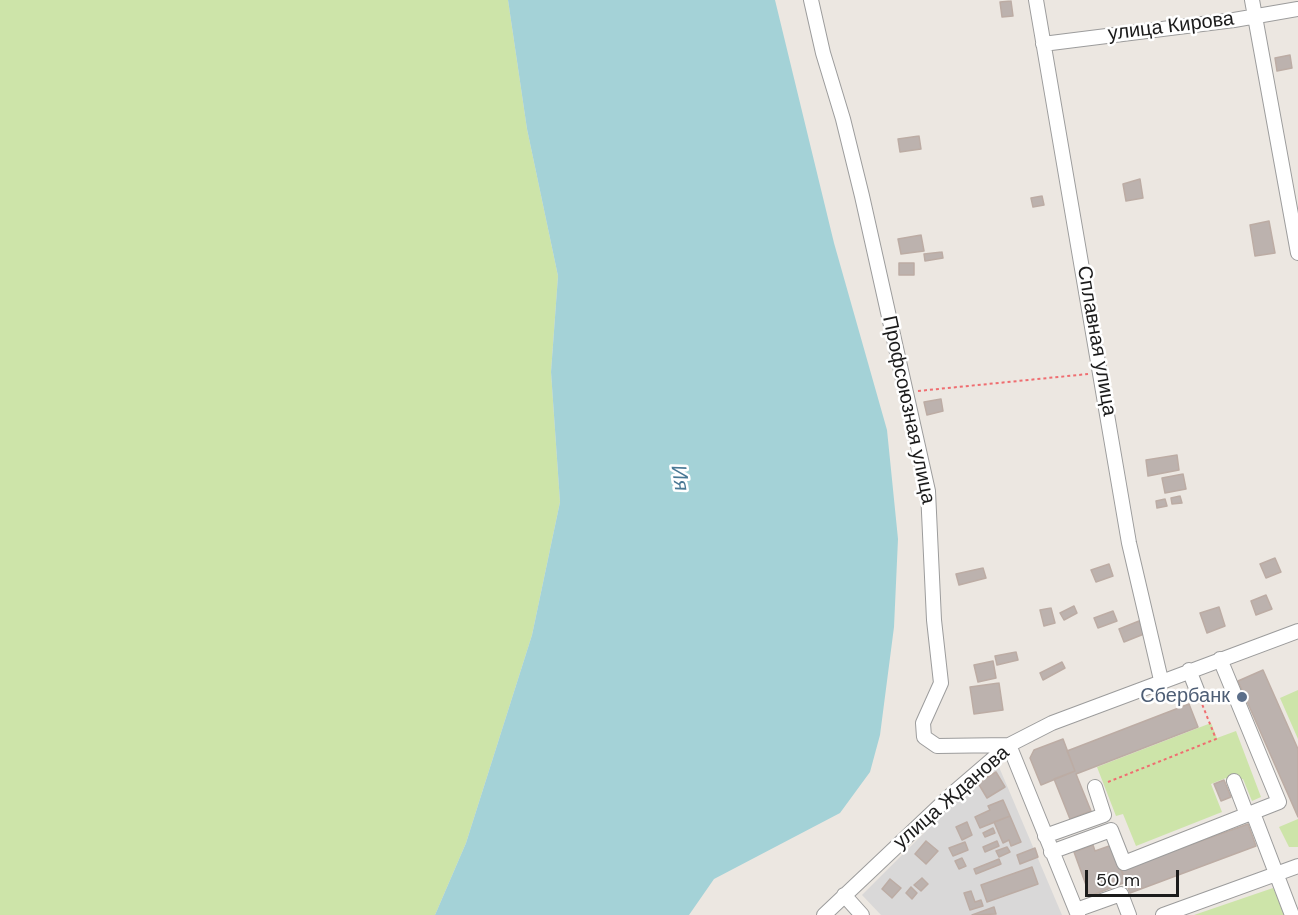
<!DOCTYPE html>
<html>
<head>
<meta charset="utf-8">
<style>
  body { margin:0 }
  #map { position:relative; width:1298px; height:915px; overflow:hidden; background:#ece7e1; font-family:"DM Sans",sans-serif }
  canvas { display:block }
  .scale { position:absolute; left:1085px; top:870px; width:94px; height:27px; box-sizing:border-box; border:3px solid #1b1b1b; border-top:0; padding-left:8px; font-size:18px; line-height:21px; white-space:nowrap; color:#1b1b1b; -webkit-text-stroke:4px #fff; paint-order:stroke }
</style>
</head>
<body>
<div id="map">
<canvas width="1298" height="915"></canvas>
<div class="scale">50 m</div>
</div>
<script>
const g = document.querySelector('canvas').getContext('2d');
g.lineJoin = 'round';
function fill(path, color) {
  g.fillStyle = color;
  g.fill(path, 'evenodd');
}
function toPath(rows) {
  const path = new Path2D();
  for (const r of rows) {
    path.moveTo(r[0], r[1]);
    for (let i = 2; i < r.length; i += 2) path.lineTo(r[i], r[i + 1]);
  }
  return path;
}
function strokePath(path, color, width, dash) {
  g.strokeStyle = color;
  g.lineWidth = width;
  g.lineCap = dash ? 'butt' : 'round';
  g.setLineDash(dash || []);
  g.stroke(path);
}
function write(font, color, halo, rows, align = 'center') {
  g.font = font + ' "DM Sans",sans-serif';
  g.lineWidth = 5;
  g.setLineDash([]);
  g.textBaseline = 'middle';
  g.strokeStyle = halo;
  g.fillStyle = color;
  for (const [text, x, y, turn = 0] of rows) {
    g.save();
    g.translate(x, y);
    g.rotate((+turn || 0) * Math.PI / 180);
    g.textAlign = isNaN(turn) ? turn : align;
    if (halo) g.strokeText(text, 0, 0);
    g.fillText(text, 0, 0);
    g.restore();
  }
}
fill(toPath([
  [999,767,1062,915,881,915,862,895,978,779]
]), '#d9d8d8');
fill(toPath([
  [0,0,508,0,527,129,558,276,551,372,560,502,532,635,466,843,435,915,0,915],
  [1298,690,1298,739,1280,698],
  [1211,723,1217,738,1236,731,1261,797,1252,801,1243,779,1228,784,1226,778,1211,784,1222,812,1136,846,1123,814,1116,816,1097,767],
  [1298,819,1298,847,1289,847,1279,827],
  [1273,888,1286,915,1194,915]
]), '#cde4a9');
fill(toPath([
  [508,0,775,0,834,243,887,430,898,539,894,627,880,735,870,772,840,813,714,879,689,915,435,915,466,843,532,635,560,502,551,372,558,276,527,129]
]), '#a4d2d7');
const building = toPath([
  [1011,1,1013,16,1002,17,1000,2,1011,1],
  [1290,55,1292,68,1277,71,1275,58,1290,55],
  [919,136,921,149,900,152,898,139,919,136],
  [1140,179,1143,198,1126,201,1123,184,1140,179],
  [1042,196,1044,205,1033,207,1031,198,1042,196],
  [1269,221,1275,253,1255,256,1250,225,1269,221],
  [921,235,924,251,901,254,898,239,921,235],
  [942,252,943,258,925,261,924,254,942,252],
  [899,263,914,263,914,275,899,275,899,263],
  [941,399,943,411,927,415,924,402,941,399],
  [1177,455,1179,470,1148,476,1146,460,1177,455],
  [1183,474,1186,489,1165,493,1162,478,1183,474],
  [1180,496,1182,503,1172,504,1171,498,1180,496],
  [1165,499,1167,506,1157,508,1156,501,1165,499],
  [1275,558,1281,572,1266,578,1260,564,1275,558],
  [1109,564,1113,576,1096,582,1091,570,1109,564],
  [983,568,986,578,959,585,956,574,983,568],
  [1266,595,1272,609,1256,615,1251,601,1266,595],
  [1074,606,1077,613,1064,620,1060,613,1074,606],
  [1219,607,1225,626,1207,633,1200,613,1219,607],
  [1051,608,1055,623,1044,626,1040,610,1051,608],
  [1113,611,1117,621,1098,628,1094,618,1113,611],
  [1139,621,1144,634,1124,642,1119,629,1139,621],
  [1016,652,1018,660,997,665,995,656,1016,652],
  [993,661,996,678,978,682,974,665,993,661],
  [1062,662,1065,668,1043,680,1040,673,1062,662],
  [1263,670,1298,749,1298,817,1238,681,1263,670],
  [999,683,1003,710,974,714,970,687,999,683],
  [1189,704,1198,727,1076,774,1091,811,1070,819,1054,779,1075,771,1067,751,1189,704],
  [1063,739,1075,771,1041,785,1030,758,1034,750,1063,739],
  [996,772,1005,787,987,798,978,783,996,772],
  [1224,780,1231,797,1221,801,1214,784,1224,780],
  [1003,800,1010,816,980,828,975,817,990,810,988,806,1003,800],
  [1010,816,1021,842,1011,846,1009,840,1003,843,994,822,1010,816],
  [967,822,972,835,962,840,956,827,967,822],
  [1248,824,1256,846,1130,893,1121,870,1248,824],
  [993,828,995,833,985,837,983,833,993,828],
  [926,841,938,851,926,864,915,854,926,841],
  [997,841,999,846,985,852,983,847,997,841],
  [965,842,968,850,953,856,949,848,965,842],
  [1093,845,1095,851,1112,845,1126,882,1090,896,1074,852,1093,845],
  [1007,847,1010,852,999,857,996,851,1007,847],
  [1035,848,1038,857,1020,864,1017,855,1035,848],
  [962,858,966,866,959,869,955,861,962,858],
  [999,859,1001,864,976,874,974,869,999,859],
  [1032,867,1038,884,987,902,981,885,1032,867],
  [922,878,928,884,921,891,914,885,922,878],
  [890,879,901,888,892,898,882,889,890,879],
  [911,887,917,893,912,899,906,893,911,887],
  [971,891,975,902,981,900,983,906,970,910,964,893,971,891],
  [994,907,996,914,972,915,994,907]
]);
fill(building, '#bcb2ae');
strokePath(building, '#bcaca4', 1.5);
const minor = toPath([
  [811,0,823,53,843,119,862,196,928,491,934,620,941,683,923,723,924,737,937,746,1009,745,1078,915],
  [1036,0,1129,543,1161,680],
  [1252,0,1298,253],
  [1043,44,1234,20,1298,9],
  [1189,670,1198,693],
  [1234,781,1247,815],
  [1253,813,1292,915],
  [1045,836,1104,815,1095,787],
  [1051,852,1111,830,1124,863,1279,802,1220,659],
  [844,895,862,915],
  [1076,910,1121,894,1129,915],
  [824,915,952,794,1009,745,1052,723,1298,631],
  [1163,915,1298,866]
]);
strokePath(minor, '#9c9c9c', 16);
strokePath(toPath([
  [918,391,1088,374],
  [1108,782,1216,739,1202,704]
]), '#ef6e71', 2, [3, 3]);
strokePath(minor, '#fff', 14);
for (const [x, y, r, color] of [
  [1242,697,6,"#5c6f8a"]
]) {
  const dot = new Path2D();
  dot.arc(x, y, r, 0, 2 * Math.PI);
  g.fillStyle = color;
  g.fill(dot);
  strokePath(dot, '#fff', 2);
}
write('20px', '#1b1b1b', '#fff', [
  ["улица Кирова",1171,27,-7],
  ["Сплавная улица",1096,341,80],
  ["Профсоюзная улица",908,410,78],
  ["улица Жданова",952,798,-41]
]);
write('20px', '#4e5e75', '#fff', [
  ["Сбербанк",1230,697]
], 'right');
write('italic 21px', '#497894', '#fff', [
  ["Ия",679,478,81]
]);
</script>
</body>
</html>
